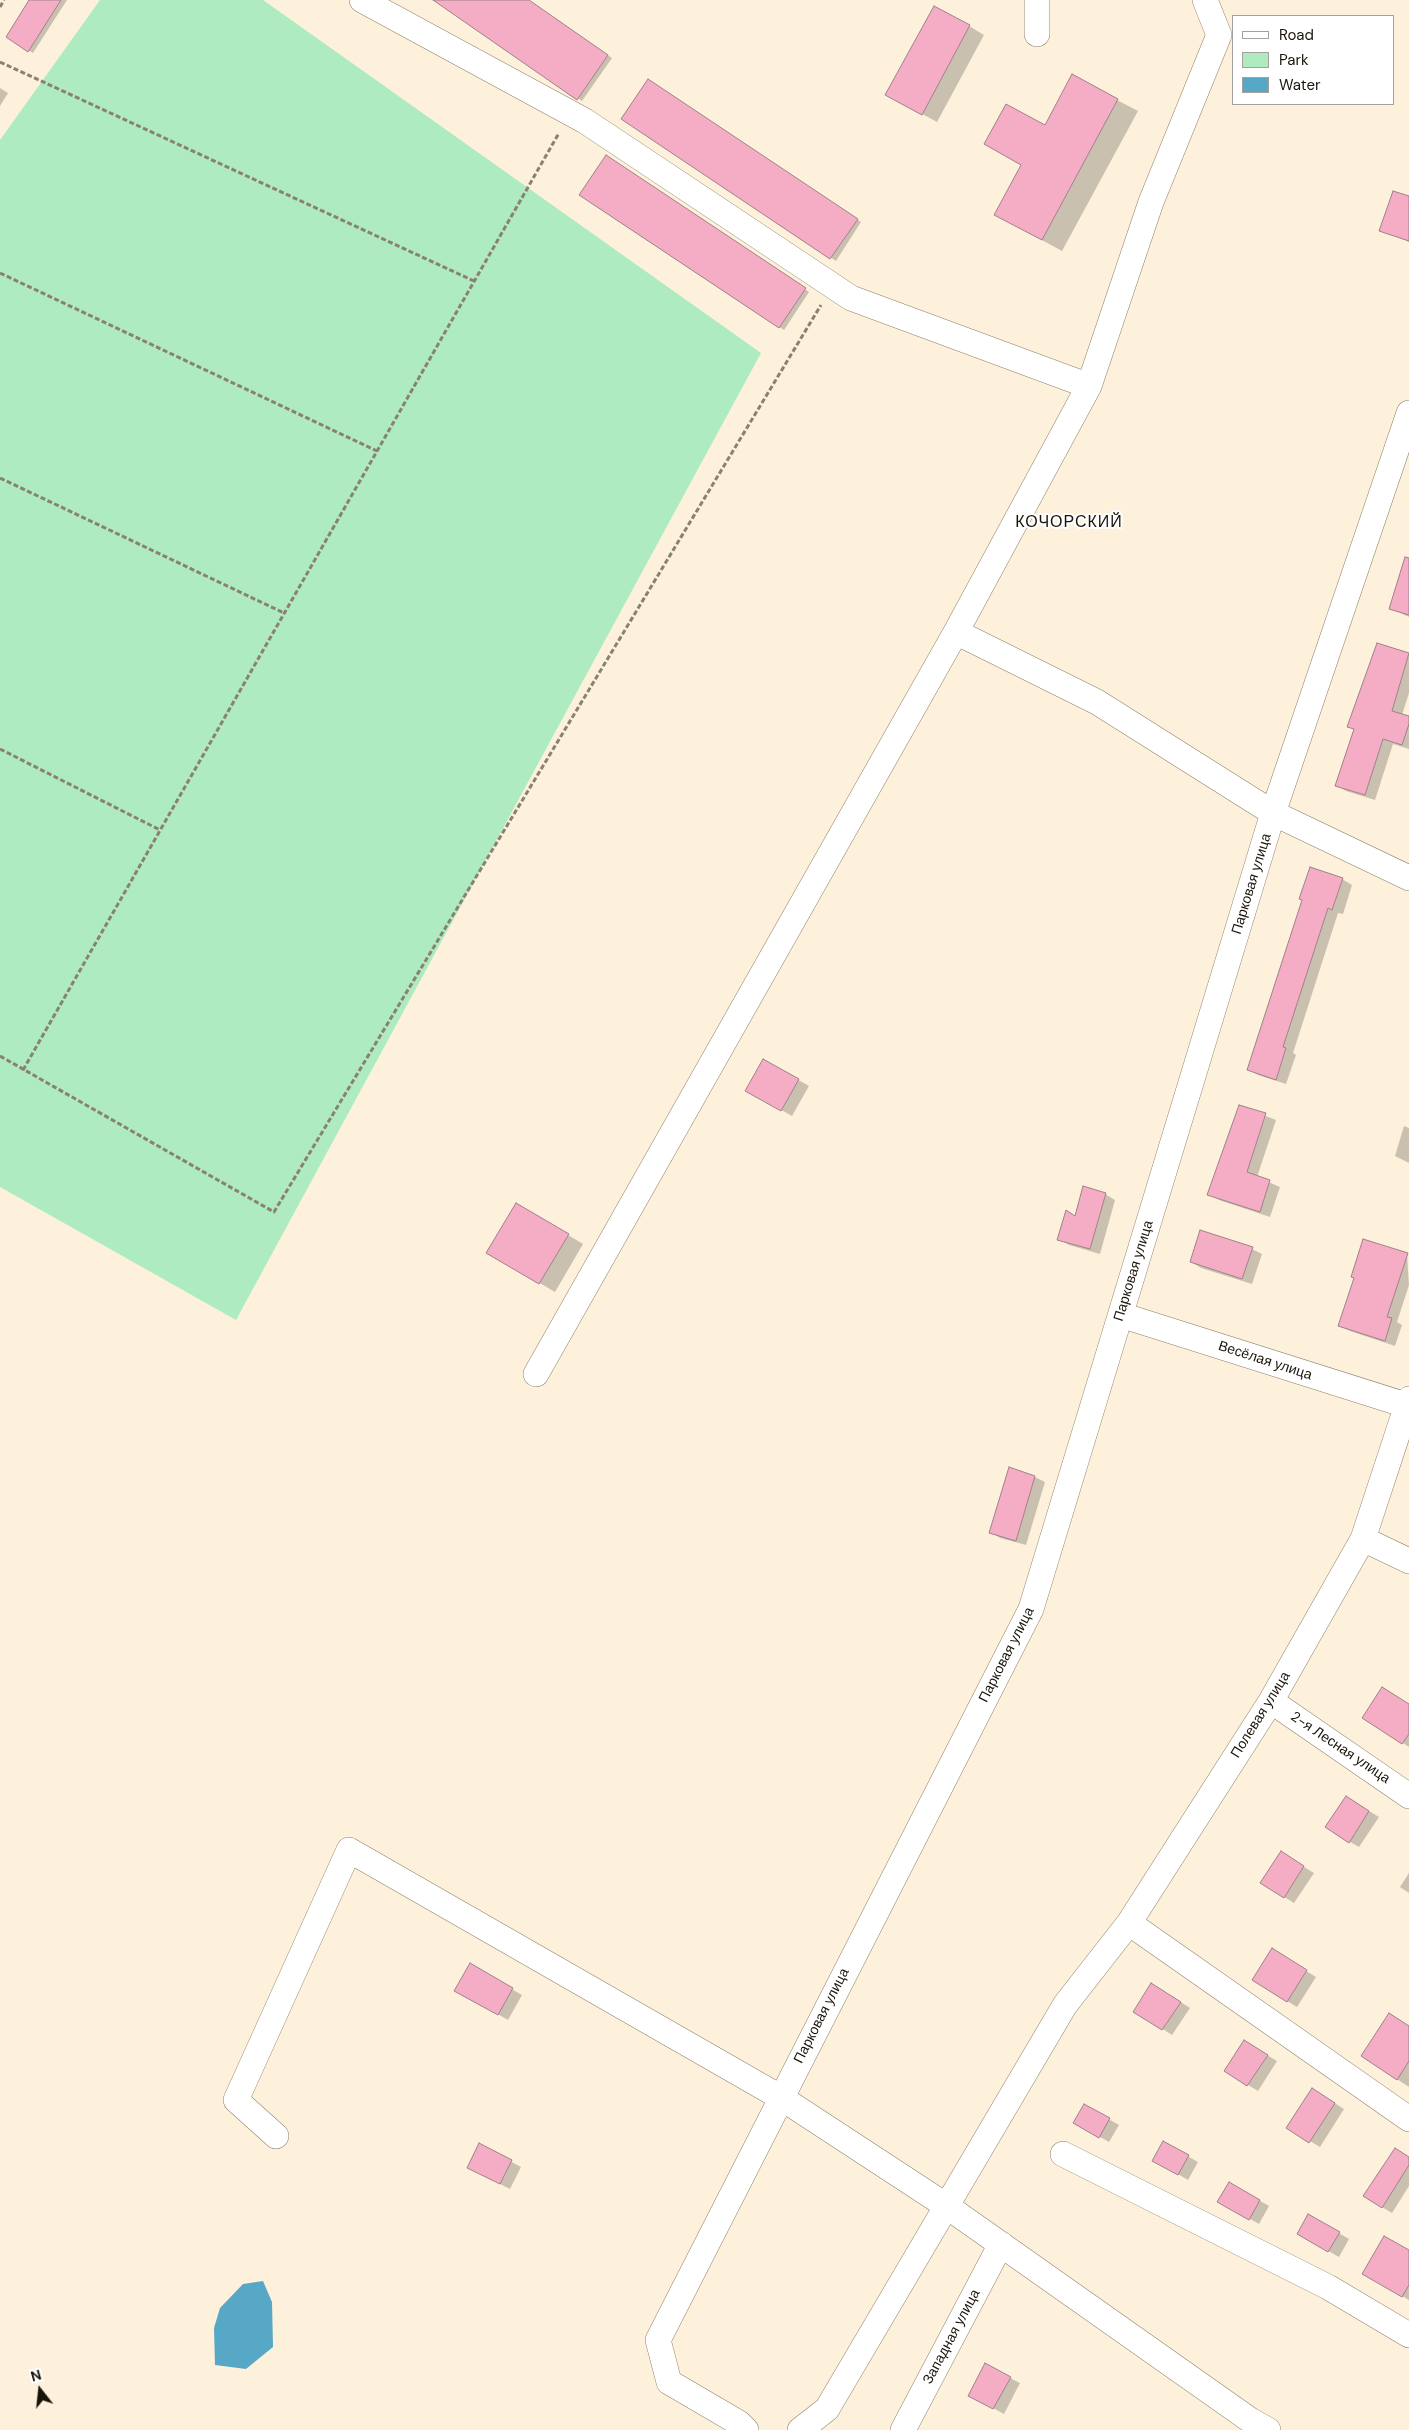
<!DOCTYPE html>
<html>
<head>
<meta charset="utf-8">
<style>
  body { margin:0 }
  #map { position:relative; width:1409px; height:2430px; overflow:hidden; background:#fdf1dc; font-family:"DM Sans",sans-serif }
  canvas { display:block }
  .legend { position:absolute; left:1232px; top:15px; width:162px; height:90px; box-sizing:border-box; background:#fff; border:1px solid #a3a19d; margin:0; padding:6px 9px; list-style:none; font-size:15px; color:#19140b }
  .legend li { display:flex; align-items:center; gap:10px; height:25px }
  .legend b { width:25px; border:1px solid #a3a19d }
  .north { position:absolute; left:15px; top:2365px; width:50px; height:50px; -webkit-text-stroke:4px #fff; paint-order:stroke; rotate:344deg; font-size:14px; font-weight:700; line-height:20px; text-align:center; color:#19140b }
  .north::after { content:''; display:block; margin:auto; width:18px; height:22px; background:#19140b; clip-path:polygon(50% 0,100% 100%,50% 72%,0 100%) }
</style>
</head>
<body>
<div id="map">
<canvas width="1409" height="2430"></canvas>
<ul class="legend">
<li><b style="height:6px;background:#fff"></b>Road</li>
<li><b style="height:14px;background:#aeebc0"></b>Park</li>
<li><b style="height:14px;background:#57a8c6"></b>Water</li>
</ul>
<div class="north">N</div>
</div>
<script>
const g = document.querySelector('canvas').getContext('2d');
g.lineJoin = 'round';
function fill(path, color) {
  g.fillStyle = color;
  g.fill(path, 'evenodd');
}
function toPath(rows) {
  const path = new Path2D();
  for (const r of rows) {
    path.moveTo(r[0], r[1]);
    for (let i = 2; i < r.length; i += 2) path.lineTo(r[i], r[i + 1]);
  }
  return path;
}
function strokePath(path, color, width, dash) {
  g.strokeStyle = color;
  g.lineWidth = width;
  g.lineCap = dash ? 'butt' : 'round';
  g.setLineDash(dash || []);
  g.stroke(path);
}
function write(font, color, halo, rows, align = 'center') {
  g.font = font + ' "DM Sans",sans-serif';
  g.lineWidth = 4;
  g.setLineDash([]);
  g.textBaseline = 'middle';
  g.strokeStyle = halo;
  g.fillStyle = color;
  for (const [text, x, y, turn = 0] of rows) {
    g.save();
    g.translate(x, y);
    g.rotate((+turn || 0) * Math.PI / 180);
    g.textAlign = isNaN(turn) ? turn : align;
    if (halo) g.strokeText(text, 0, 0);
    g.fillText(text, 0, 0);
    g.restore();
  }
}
fill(toPath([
  [100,0,263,0,761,353,236,1320,0,1187,0,140]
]), '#aeebc0');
fill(toPath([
  [263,2281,272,2302,273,2347,246,2369,215,2365,214,2328,220,2308,243,2284]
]), '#57a8c6');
fill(toPath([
  [31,0,67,0,33,53,7,37],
  [435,0,528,0,612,58,582,101],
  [969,26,984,35,937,122,902,103],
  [653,83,861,222,836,261,623,119],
  [0,88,8,93,0,106],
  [1117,100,1138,111,1062,251,1016,226,1045,126],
  [610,159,809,292,784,330,580,194],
  [1409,197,1409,242,1381,230],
  [1409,562,1409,617,1390,608],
  [1377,644,1409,654,1409,693,1402,715,1409,718,1409,749,1393,744,1375,800,1346,791,1336,785,1355,730,1349,727],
  [1342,879,1352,885,1343,914,1338,913,1293,1053,1296,1055,1286,1084,1258,1075,1248,1069],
  [763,1060,809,1086,792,1116,746,1090],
  [1240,1106,1276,1120,1257,1177,1280,1187,1270,1217,1219,1200,1209,1194],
  [1404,1126,1409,1128,1409,1163,1395,1156],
  [1105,1194,1115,1200,1100,1254,1069,1245,1059,1239],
  [517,1204,583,1244,555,1292,487,1252],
  [1252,1249,1262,1254,1252,1284,1201,1268,1191,1262],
  [1407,1254,1409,1285,1397,1322,1402,1325,1395,1346,1350,1331,1340,1326,1356,1278],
  [1009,1469,1035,1477,1045,1482,1026,1545,1000,1538,991,1532],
  [1409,1705,1409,1747,1364,1718],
  [1356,1803,1379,1817,1359,1847,1350,1842],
  [1291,1859,1314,1873,1294,1903,1262,1883],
  [1409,1873,1409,1893,1400,1887],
  [1282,1956,1316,1977,1297,2007,1287,2001],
  [470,1965,522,1995,508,2020,456,1990],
  [1162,1990,1190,2008,1172,2035,1135,2011],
  [1409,2026,1409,2087,1362,2056],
  [1254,2047,1277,2061,1258,2091,1225,2071],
  [1322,2095,1344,2109,1320,2147,1288,2128],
  [1084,2105,1119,2125,1109,2142,1075,2123],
  [1164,2143,1198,2162,1188,2180,1154,2160],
  [480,2145,521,2167,510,2189,478,2173],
  [1409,2158,1409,2186,1392,2213,1382,2207],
  [1229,2183,1269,2206,1259,2224,1219,2201],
  [1309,2216,1349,2239,1339,2257,1298,2234],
  [1409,2251,1409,2300,1373,2279],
  [1010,2378,1020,2383,1004,2414,980,2401]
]), '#0003');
const building = toPath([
  [29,0,61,0,28,52,6,37,29,0],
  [433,0,529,0,608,55,577,100,433,0],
  [934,6,970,25,922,115,885,95,934,6],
  [1072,74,1118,99,1042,240,994,215,1021,165,984,144,1006,104,1045,125,1072,74],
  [648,79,858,219,830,259,621,119,648,79],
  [606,155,806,288,779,328,579,195,606,155],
  [1393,191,1409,196,1409,241,1379,231,1393,191],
  [1405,557,1409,558,1409,615,1389,609,1405,557],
  [1377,643,1409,653,1392,711,1409,716,1409,724,1402,745,1383,739,1365,795,1335,786,1354,729,1347,727,1377,643],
  [1310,867,1343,878,1332,910,1328,908,1283,1047,1286,1048,1276,1080,1247,1070,1302,900,1299,899,1310,867],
  [763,1059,799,1079,781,1111,745,1091,763,1059],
  [1239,1105,1266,1113,1247,1172,1270,1180,1260,1212,1207,1195,1239,1105],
  [1083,1186,1106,1193,1090,1249,1057,1240,1066,1210,1075,1216,1083,1186],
  [516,1203,569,1234,539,1284,486,1253,516,1203],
  [1200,1230,1253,1247,1242,1279,1190,1262,1200,1230],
  [1363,1239,1408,1253,1387,1317,1392,1318,1385,1341,1338,1326,1354,1278,1351,1277,1363,1239],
  [1009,1467,1035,1476,1016,1541,989,1533,1009,1467],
  [1382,1687,1409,1704,1409,1734,1402,1744,1362,1718,1382,1687],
  [1346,1796,1369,1811,1349,1843,1325,1827,1346,1796],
  [1281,1851,1304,1866,1284,1898,1260,1883,1281,1851],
  [1272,1948,1307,1970,1287,2002,1252,1980,1272,1948],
  [470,1963,513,1988,498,2015,454,1991,470,1963],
  [1151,1983,1181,2002,1162,2030,1133,2012,1151,1983],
  [1389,2013,1409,2026,1409,2061,1397,2080,1361,2056,1389,2013],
  [1244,2040,1268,2055,1247,2086,1224,2071,1244,2040],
  [1312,2088,1335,2103,1309,2143,1286,2128,1312,2088],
  [1084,2104,1110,2118,1099,2138,1073,2123,1084,2104],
  [1163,2141,1189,2155,1178,2175,1152,2161,1163,2141],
  [479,2143,512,2160,500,2184,467,2168,479,2143],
  [1395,2148,1409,2157,1409,2165,1382,2208,1363,2196,1395,2148],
  [1229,2182,1260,2200,1249,2220,1217,2202,1229,2182],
  [1308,2214,1340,2232,1328,2252,1297,2234,1308,2214],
  [1384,2236,1409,2250,1409,2285,1402,2297,1362,2274,1384,2236],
  [985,2363,1011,2377,993,2409,968,2396,985,2363]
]);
fill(building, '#f5acc5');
strokePath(building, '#9e818a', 1);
const minor = toPath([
  [362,0,585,121,851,298,1089,386],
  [1037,34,1037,0],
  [956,632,1097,702,1273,813,1409,878],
  [1121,1315,1409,1406],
  [536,1374,956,632,1089,386,1151,202,1219,35,1205,0],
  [1363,1539,1409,1561],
  [1271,1701,1409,1796],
  [1129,1923,1409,2119],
  [276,2136,236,2100,349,1850,780,2097,945,2205,1250,2420,1268,2430],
  [1063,2154,1328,2287,1409,2335],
  [746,2430,739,2423,669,2382,658,2340,1031,1609,1273,813,1409,413],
  [800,2430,827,2409,1065,2005,1129,1923,1271,1701,1363,1539,1409,1399],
  [903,2430,1001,2244]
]);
strokePath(minor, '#8f8169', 26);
strokePath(toPath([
  [0,7,4,0],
  [0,62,474,281],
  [0,273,377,451],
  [0,478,284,613],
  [0,749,160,830],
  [0,1056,274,1212,821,305],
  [23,1070,559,133]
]), '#898172', 3, [5, 2.5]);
strokePath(minor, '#fff', 25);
write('14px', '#19140b', '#fff', [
  ["Парковая улица",1252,884,-73],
  ["Парковая улица",1134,1271,-73],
  ["Весёлая улица",1265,1361,18],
  ["Парковая улица",1007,1655,-63],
  ["Полевая улица",1261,1715,-58],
  ["2-я Лесная улица",1340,1748,34],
  ["Парковая улица",822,2016,-63],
  ["Западная улица",952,2337,-62]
]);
g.letterSpacing = '1px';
write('16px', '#19140b', '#fff', [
  ["КОЧОРСКИЙ",1069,523]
]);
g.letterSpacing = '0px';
</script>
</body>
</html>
